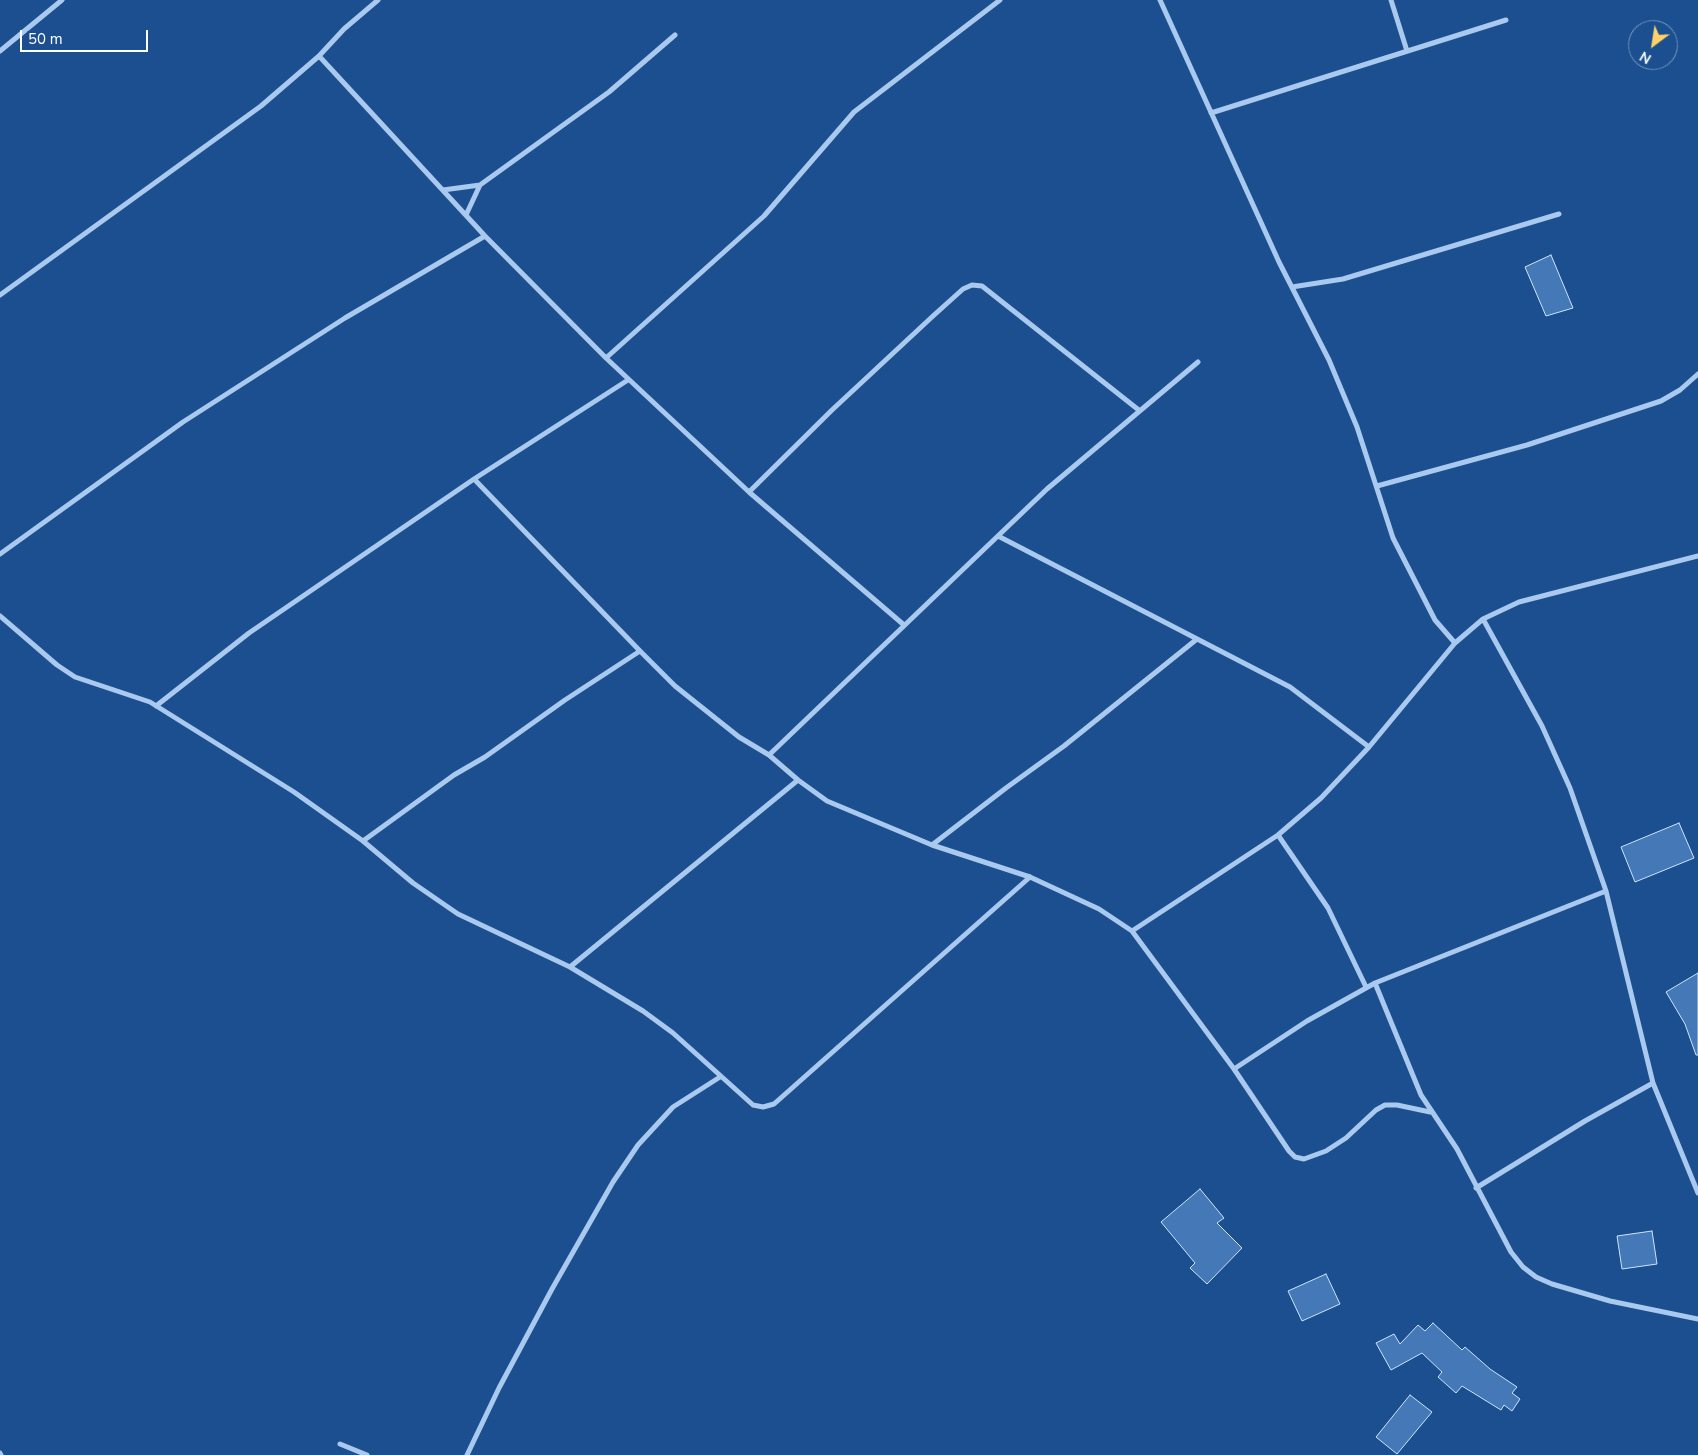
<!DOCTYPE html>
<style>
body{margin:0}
#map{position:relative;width:1698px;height:1455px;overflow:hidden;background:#1b4f8f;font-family:"Nunito Sans",sans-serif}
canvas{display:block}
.north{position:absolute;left:1628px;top:20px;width:50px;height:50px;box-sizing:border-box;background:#1b4f8f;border:1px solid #7695bc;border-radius:50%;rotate:211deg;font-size:14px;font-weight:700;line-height:20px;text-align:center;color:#fff}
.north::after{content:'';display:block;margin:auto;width:18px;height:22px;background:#ffd166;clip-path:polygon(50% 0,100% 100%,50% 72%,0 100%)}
.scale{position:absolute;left:20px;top:30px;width:128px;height:22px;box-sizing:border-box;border:2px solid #fff;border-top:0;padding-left:6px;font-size:15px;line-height:18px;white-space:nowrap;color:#fff;-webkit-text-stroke:4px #1b4f8f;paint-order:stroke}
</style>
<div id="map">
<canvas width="1698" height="1455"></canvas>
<div class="north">N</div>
<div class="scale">50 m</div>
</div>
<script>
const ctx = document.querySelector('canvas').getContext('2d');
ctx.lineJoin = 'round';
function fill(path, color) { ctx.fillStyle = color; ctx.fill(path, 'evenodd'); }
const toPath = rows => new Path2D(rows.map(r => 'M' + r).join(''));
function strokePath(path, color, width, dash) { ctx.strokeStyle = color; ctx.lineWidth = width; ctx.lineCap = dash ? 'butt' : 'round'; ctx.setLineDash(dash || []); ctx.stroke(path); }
const building = toPath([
 [1551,255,1573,308,1546,316,1525,267,1551,255],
 [1679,823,1694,858,1635,882,1621,847,1679,823],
 [1698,973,1698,1055,1696,1055,1685,1024,1666,992,1698,973],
 [1200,1189,1224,1218,1217,1223,1242,1248,1207,1284,1190,1268,1195,1263,1161,1222,1200,1189],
 [1652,1231,1657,1264,1622,1269,1617,1236,1652,1231],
 [1326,1274,1340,1304,1302,1321,1288,1291,1326,1274],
 [1433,1323,1462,1350,1465,1347,1490,1369,1517,1387,1512,1393,1520,1399,1512,1411,1504,1405,1501,1410,1462,1386,1456,1393,1438,1377,1442,1372,1422,1353,1391,1370,1376,1343,1394,1334,1400,1344,1418,1325,1425,1331,1433,1323],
 [1410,1395,1432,1412,1397,1454,1376,1437,1410,1395]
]);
fill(building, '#4478b7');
strokePath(building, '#cfe3fa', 1);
strokePath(toPath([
 [1160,0,1279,262,1329,360,1357,427,1393,538,1435,620,1455,643],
 [1391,0,1407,51],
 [0,51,62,0],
 [319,56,485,236,606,358,749,492,904,625],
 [1211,113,1506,20],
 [443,190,480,185,609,92,675,35],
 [466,215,480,185],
 [1292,287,1343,279,1559,214],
 [0,295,261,106,319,56,344,29,378,0],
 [606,358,764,216,854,112,1000,0],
 [474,479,628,380],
 [1377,486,1527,445,1661,401,1680,390,1698,374],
 [749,492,832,410,933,316,963,289,972,285,982,286,1140,411],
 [998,536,1290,687,1369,747],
 [0,554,183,422,345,318,485,236],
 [0,616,57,665,75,677,150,702,294,792,363,841,413,883,458,914,570,967,643,1011,673,1033,753,1105,763,1107,774,1104,1030,877],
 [1483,619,1542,726,1570,788,1606,891,1653,1083,1698,1193],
 [156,706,249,633,474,479,640,651],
 [769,755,1047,489,1198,362],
 [1278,835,1328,908,1366,987],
 [363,841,454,775,485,757,565,700,640,651,675,686,739,737,769,755,798,780,827,801,932,845,1030,877,1099,909,1132,931,1234,1069,1289,1151,1295,1157,1304,1159,1326,1151,1346,1138,1376,1110,1385,1105,1397,1105,1430,1112],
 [932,845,1006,788,1064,746,1197,639],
 [1132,931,1278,835,1321,798,1369,747,1455,643,1483,619,1519,602,1698,556],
 [570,967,798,780],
 [1375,983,1421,1095,1457,1149,1511,1252,1523,1267,1536,1277,1552,1284,1610,1301,1698,1319],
 [1234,1069,1307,1021,1375,983,1606,891],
 [1476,1188,1585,1121,1653,1083],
 [340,1444,367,1455],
 [0,1453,1,1455],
 [467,1455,499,1388,552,1289,613,1182,638,1145,673,1107,720,1077]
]), '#a9c9ee', 5);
</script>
